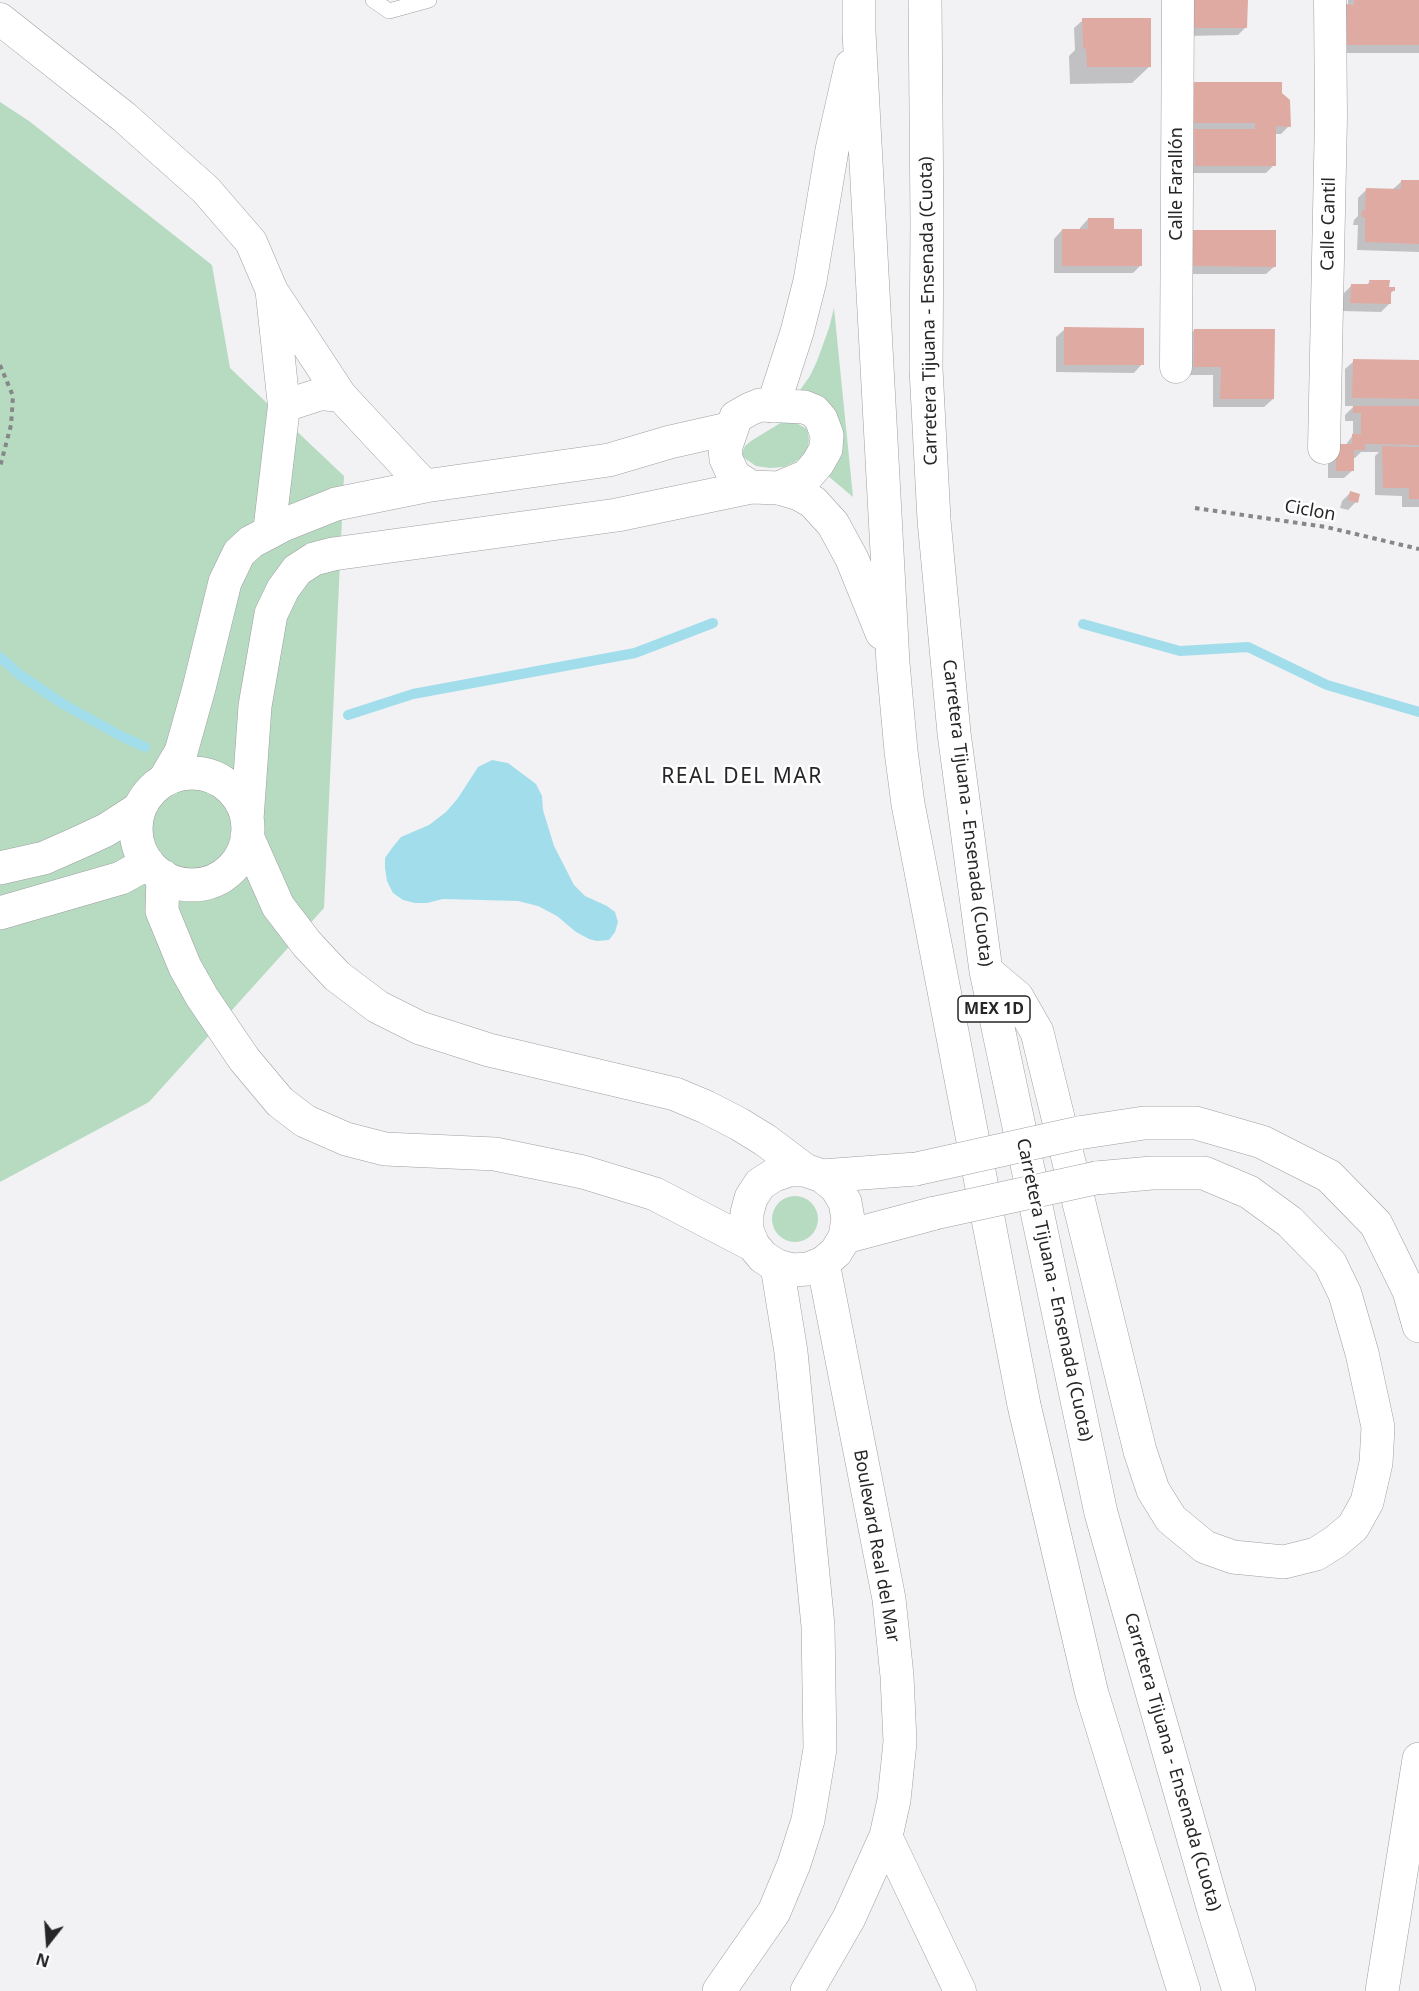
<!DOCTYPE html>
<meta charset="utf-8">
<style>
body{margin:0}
#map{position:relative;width:1419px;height:1991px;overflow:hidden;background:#f2f2f5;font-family:"Noto Sans",sans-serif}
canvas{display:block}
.north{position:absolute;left:18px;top:1913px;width:60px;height:60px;-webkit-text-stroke:4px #fff;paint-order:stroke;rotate:197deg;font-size:16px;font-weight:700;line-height:24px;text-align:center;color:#262527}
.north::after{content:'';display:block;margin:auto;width:21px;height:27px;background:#262527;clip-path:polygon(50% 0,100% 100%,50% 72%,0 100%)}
</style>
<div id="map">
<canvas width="1419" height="1991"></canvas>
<div class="north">N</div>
</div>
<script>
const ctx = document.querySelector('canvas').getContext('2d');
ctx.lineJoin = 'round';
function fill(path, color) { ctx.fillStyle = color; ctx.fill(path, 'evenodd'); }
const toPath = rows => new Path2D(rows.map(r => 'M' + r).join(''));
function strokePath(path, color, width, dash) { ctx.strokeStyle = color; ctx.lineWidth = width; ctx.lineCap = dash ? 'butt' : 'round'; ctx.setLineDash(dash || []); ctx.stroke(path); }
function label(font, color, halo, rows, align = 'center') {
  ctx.font = font + ' "Noto Sans",sans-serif'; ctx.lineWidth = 5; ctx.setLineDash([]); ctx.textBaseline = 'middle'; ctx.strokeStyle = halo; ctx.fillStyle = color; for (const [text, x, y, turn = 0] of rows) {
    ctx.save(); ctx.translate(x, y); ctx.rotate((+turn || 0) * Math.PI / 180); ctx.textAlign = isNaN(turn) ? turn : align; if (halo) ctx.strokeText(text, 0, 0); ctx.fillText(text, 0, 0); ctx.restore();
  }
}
fill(toPath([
 [0,102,29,121,212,265,230,368,344,476,324,908,149,1102,0,1182],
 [834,308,853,497,828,476,840,458,843,443,842,428,811,395,800,390,810,376,817,361,829,328],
 [791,420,807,429,809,439,808,449,802,457,795,462,784,467,770,468,756,466,743,457,742,453,745,446,751,441,782,422],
 '772 1219a23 23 0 1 1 46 0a23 23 0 1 1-46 0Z'
]), '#b6dbc1');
fill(toPath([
 [492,760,508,763,536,784,542,796,543,810,554,846,574,885,585,896,607,906,615,912,618,922,615,932,609,940,597,941,589,939,576,932,557,916,538,906,518,901,443,899,427,903,415,903,403,900,393,893,387,881,385,868,385,858,392,848,401,837,429,825,446,812,458,798,478,767]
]), '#a1ddeb');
fill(toPath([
 [1184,0,1246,0,1246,27,1238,35,1184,36],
 [1348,0,1419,0,1419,53,1332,53,1344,6,1348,6],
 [1083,20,1150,66,1132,83,1070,84,1069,56,1075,50,1074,28],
 [1184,92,1281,93,1289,126,1281,134,1274,134,1274,165,1266,173,1187,173,1187,139,1195,131,1185,131],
 [1402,181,1419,182,1419,252,1357,250,1358,225,1353,225,1354,220,1358,216,1358,198,1366,190,1392,190],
 [1088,219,1112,231,1141,265,1133,273,1054,273,1054,239,1062,230,1080,230,1080,228],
 [1194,231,1275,266,1266,274,1186,274,1185,240],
 [1370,281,1394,290,1390,294,1389,304,1381,312,1343,311,1343,294,1352,285,1366,286],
 [1065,329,1142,364,1134,373,1056,372,1056,337],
 [1194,330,1273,399,1264,407,1213,407,1213,375,1186,375,1186,339],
 [1354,361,1419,362,1419,507,1402,507,1402,496,1375,495,1375,456,1379,452,1361,452,1355,458,1353,458,1353,470,1344,478,1328,478,1328,454,1345,446,1353,435,1353,421,1345,421,1345,415,1354,406,1345,406,1345,369],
 [1350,493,1356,502,1348,510,1340,508,1342,501]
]), '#0003');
strokePath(toPath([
 [1083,624,1180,651,1248,647,1327,685,1419,712],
 [0,657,20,675,63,704,119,735,145,747],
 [348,715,413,694,635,653,713,623]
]), '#a1ddeb', 10);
fill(toPath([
 [1192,0,1248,0,1247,28,1192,28],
 [1340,0,1346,0,1346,4,1354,5,1354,0,1419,0,1419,45,1340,45],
 [1082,18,1151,18,1151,67,1087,67,1086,49,1083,48],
 [1192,82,1282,82,1282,93,1290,100,1291,127,1276,126,1276,166,1195,166,1194,129,1255,129,1255,123,1192,123],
 [1401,180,1419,180,1419,244,1365,242,1365,217,1361,217,1362,210,1365,211,1366,188,1401,189],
 [1088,218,1114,218,1114,229,1142,229,1142,266,1062,266,1062,229,1088,229],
 [1193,230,1276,230,1276,267,1193,266],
 [1369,280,1390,280,1389,287,1395,287,1395,291,1391,291,1391,304,1350,303,1351,284,1370,284],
 [1064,327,1144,328,1144,365,1064,365],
 [1194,329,1275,329,1274,399,1220,399,1221,367,1194,367],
 [1353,359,1419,360,1419,399,1352,398],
 [1353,406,1419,406,1419,445,1365,444,1365,450,1354,450,1354,471,1336,471,1336,444,1352,444,1352,434,1361,434,1361,413,1353,413],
 [1382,446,1419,447,1419,499,1409,499,1409,488,1383,488],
 [1350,491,1360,494,1358,503,1348,500]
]), '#dfaaa1');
const service = toPath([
 [373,0,389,11,429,0]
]);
const minor = toPath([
 [0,19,124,117,206,190,251,242,272,291,341,396,425,486],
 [1176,367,1178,0],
 [284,406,321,394,341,396],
 [1324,448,1331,117,1330,0],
 [269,533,284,406,272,295],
 [886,1836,960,1991]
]);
const tertiary = toPath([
 [760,405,804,407,814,411,821,419,827,435,826,449,818,463,807,476,779,488,751,487,734,476,726,459,725,449,736,417,750,409,760,405],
 '136 829a56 56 0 1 1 112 0a56 56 0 1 1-112 0Z',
 [165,779,181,752,199,688,225,582,239,553,251,542,283,525,336,504,425,486,609,460,670,442,732,428],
 [247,819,255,706,271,614,283,589,297,570,314,559,333,554,617,515,751,487],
 [247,836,278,906,307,944,337,976,378,1007,420,1028,489,1050,675,1094,706,1107,739,1124,765,1140,805,1170,822,1176,836,1187,845,1202,848,1219,845,1237,836,1252,823,1263,808,1269,792,1270,777,1266,763,1257,753,1245,747,1230,747,1213,751,1198,760,1184,774,1175,789,1170,805,1170],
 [0,868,44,858,78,843,106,830,140,808],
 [163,876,162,911,185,967,202,997,244,1059,280,1102,305,1121,346,1139,385,1149,495,1154,583,1172,655,1194,753,1245],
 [0,913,121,878,148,863],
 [719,1991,774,1912,794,1864,808,1820,820,1749,818,1626,791,1352,777,1266],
 [807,1991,849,1918,886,1836,894,1800,900,1742,897,1676,889,1599,823,1263]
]);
const motorway = toPath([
 [859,0,859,32,893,663,901,751,908,804,1024,1405,1092,1694,1184,1991],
 [925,0,927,222,926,369,934,520,954,733,986,971,1101,1513,1213,1907,1239,1991],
 [773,406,797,332,810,281,832,150,851,66],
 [779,488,799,494,813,502,833,524,852,559,882,633],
 [986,971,1017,997,1037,1032,1140,1451,1153,1490,1171,1519,1205,1547,1233,1557,1284,1562,1316,1554,1335,1542,1353,1527,1367,1502,1376,1463,1378,1427,1362,1353,1345,1294,1330,1263,1290,1222,1249,1192,1204,1173,1152,1173,1096,1178],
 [1078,1133,1144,1123,1196,1123,1262,1142,1329,1176,1376,1224,1409,1291,1419,1326],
 [822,1176,916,1169],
 [845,1237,935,1213],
 [1382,1991,1419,1759]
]);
strokePath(service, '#9f9ea1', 16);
strokePath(minor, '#9f9ea1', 33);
strokePath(tertiary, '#9f9ea1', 34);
strokePath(motorway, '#9f9ea1', 34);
strokePath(toPath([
 [0,365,13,396,11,425,0,467],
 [1195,508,1326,527,1419,549]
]), '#878689', 4, [4.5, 4.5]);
strokePath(service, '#fff', 15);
strokePath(minor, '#fff', 32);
strokePath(tertiary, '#fff', 33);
strokePath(motorway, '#fff', 33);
const motorwayBridge = toPath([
 [916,1169,1078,1133],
 [935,1213,1096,1178]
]);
strokePath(motorwayBridge, '#9f9ea1', 34, []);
strokePath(motorwayBridge, '#fff', 33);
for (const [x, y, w] of [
 [994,1009,72]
]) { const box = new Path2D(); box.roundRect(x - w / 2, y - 13, w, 26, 4.5); ctx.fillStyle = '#fff'; ctx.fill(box); strokePath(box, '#262527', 1.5); }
label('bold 16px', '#262527', null, [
 ["MEX 1D",994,1009]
]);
label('18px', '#262527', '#fff', [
 ["Calle Farallón",1177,184,-90],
 ["Calle Cantil",1329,224,-89],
 ["Carretera Tijuana - Ensenada (Cuota)",929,311,-91],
 ["Ciclon",1310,511,10],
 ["Carretera Tijuana - Ensenada (Cuota)",967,813,83],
 ["Carretera Tijuana - Ensenada (Cuota)",1054,1290,78],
 ["Boulevard Real del Mar",876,1546,80],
 ["Carretera Tijuana - Ensenada (Cuota)",1172,1762,74]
]);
ctx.letterSpacing = '1.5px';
label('21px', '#262527', '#fff', [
 ["REAL DEL MAR",742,777]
]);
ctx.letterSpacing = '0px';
</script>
